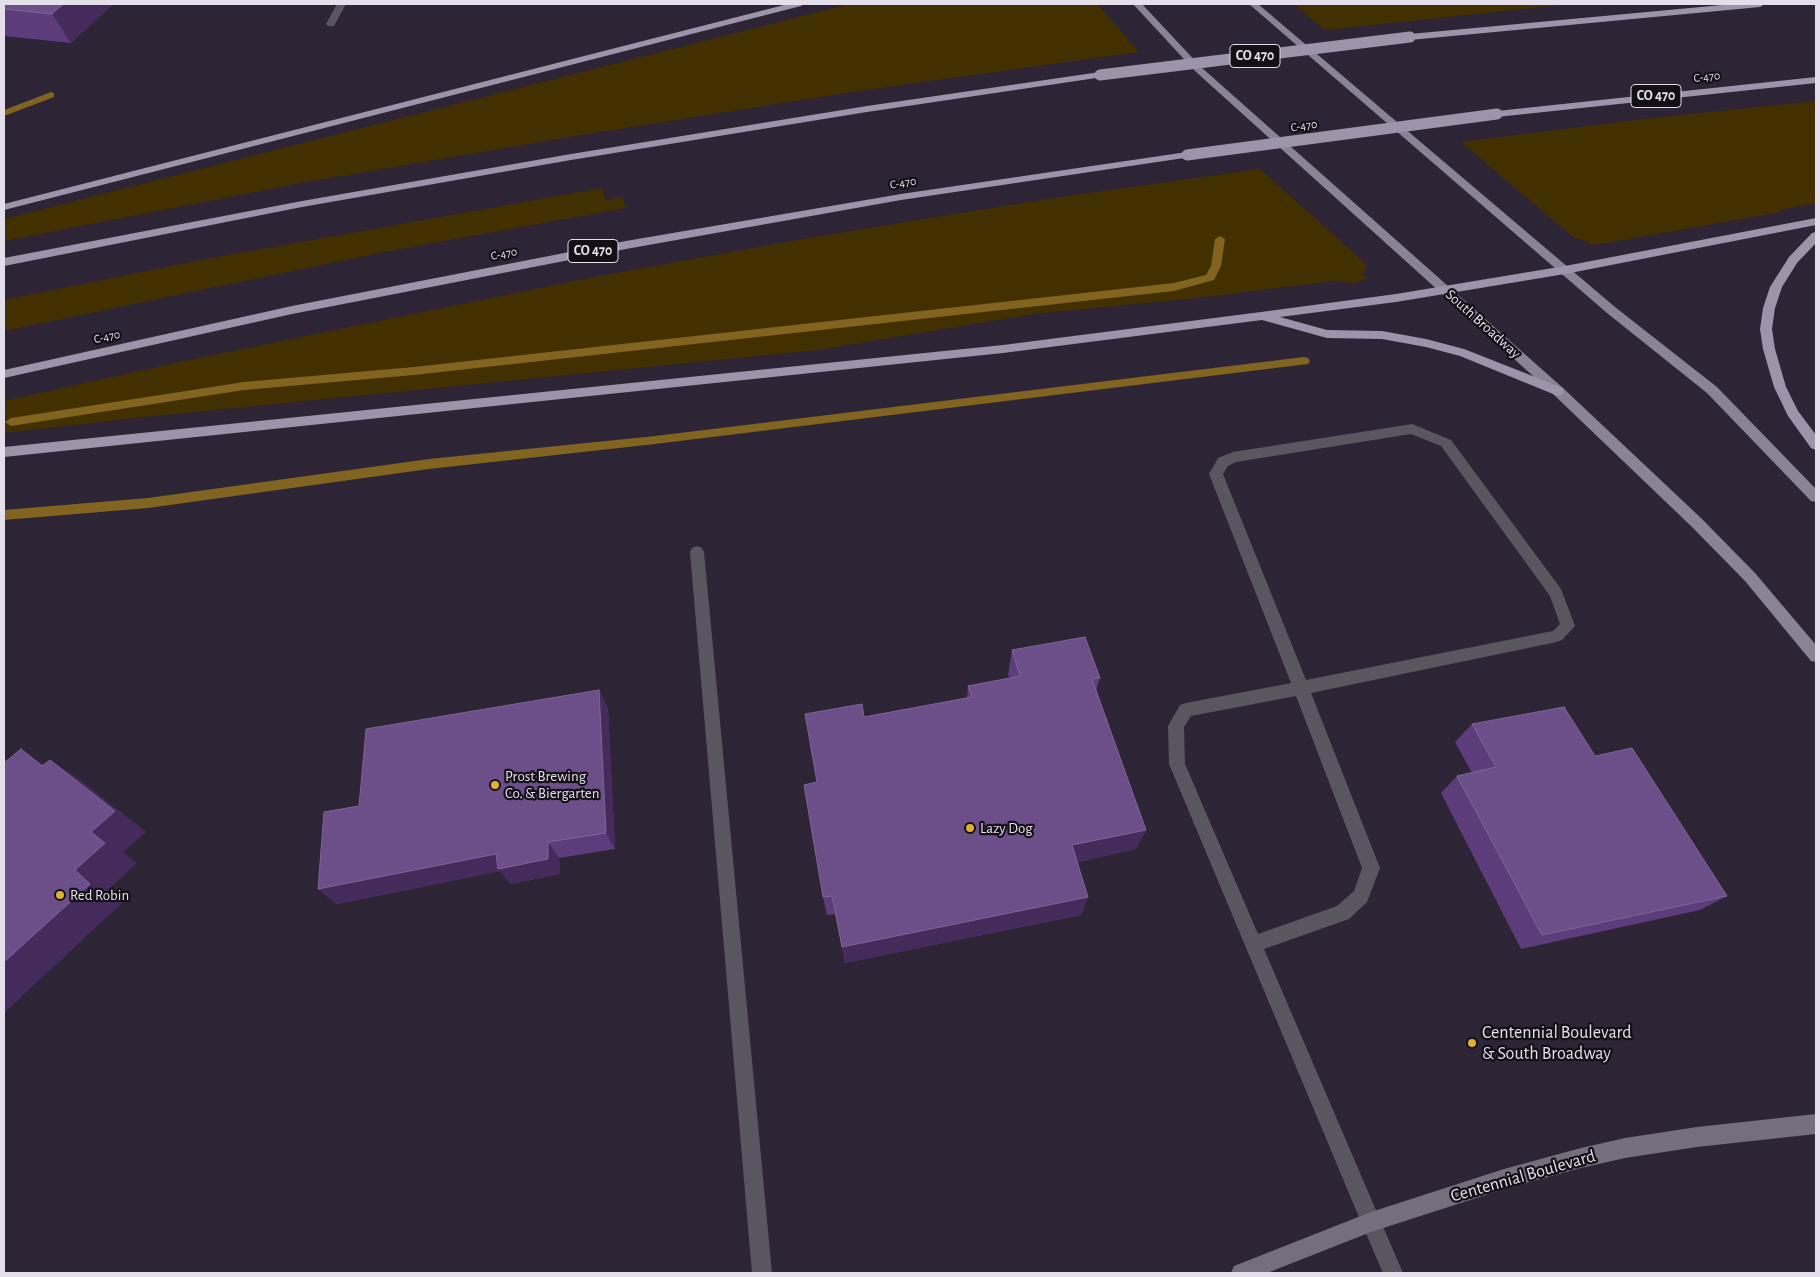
<!DOCTYPE html>
<style>
body{margin:0}
#map{position:relative;width:1820px;height:1277px;overflow:hidden;background:#2d2436;font-family:"Alegreya Sans",sans-serif}
canvas{display:block}
.frame{position:absolute;inset:0;border:5px solid #e4dfea;pointer-events:none}
</style>
<div id="map">
<canvas width="1820" height="1277"></canvas>
<div class="frame"></div>
</div>
<script>
const ctx = document.querySelector('canvas').getContext('2d');
ctx.lineJoin = 'round';
function fill(path, color) { ctx.fillStyle = color; ctx.fill(path, 'evenodd'); }
const toPath = rows => new Path2D(rows.map(r => 'M' + r).join(''));
function strokePath(path, color, width, dash) { ctx.strokeStyle = color; ctx.lineWidth = width; ctx.lineCap = dash ? 'butt' : 'round'; ctx.setLineDash(dash || []); ctx.stroke(path); }
function label(font, color, halo, rows, align = 'center') {
  ctx.font = font + ' "Alegreya Sans",sans-serif'; ctx.lineWidth = 4.5; ctx.setLineDash([]); ctx.textBaseline = 'middle'; ctx.strokeStyle = halo; ctx.fillStyle = color; for (const [text, x, y, turn = 0] of rows) {
    ctx.save(); ctx.translate(x, y); ctx.rotate((+turn || 0) * Math.PI / 180); ctx.textAlign = isNaN(turn) ? turn : align; if (halo) ctx.strokeText(text, 0, 0); ctx.fillText(text, 0, 0); ctx.restore();
  }
}
fill(toPath([
 [850,4,1097,4,1139,52,865,90,575,136,301,183,4,241,4,219],
 [1294,4,1570,4,1325,30],
 [1816,101,1816,203,1780,210,1781,212,1606,243,1592,245,1589,242,1574,238,1461,142,1644,119],
 [1260,169,1363,261,1367,267,1362,274,1368,279,1352,283,1333,281,1206,297,1034,314,818,350,134,418,4,433,4,401,184,361,594,277,797,240,1053,198],
 [602,188,605,200,622,197,626,208,384,252,4,331,4,300,201,260]
]), '#423000');
fill(toPath([
 [51,92,54,93,54,97,4,116,4,110,51,92],
 [1220,236,1225,239,1221,266,1214,280,1174,291,414,375,244,390,11,426,5,422,11,418,244,382,414,367,1174,283,1206,275,1211,266,1215,239,1220,236],
 [1304,357,1308,358,1310,361,1308,364,655,444,429,469,148,508,4,520,4,510,148,498,429,459,655,436,1304,357]
]), '#806420');
fill(toPath([
 [337,4,346,4,334,26,328,26,326,24,337,4],
 [1412,424,1451,440,1561,589,1575,626,1562,640,1557,642,1311,693,1380,868,1367,902,1349,919,1264,949,1381,1222,1378,1229,1371,1232,1364,1229,1169,764,1168,726,1180,705,1186,703,1291,683,1209,474,1218,458,1233,452,1412,424],
 [1411,434,1441,446,1550,596,1560,624,1553,631,1306,680,1223,474,1228,466,1236,462,1411,434],
 [1296,696,1362,868,1354,891,1337,906,1258,934,1185,764,1184,727,1191,716,1296,696],
 [697,546,702,548,704,552,772,1273,752,1273,690,552,692,548,697,546]
]), '#5a565f');
fill(toPath([
 [1371,1212,1378,1215,1403,1273,1383,1273,1361,1222,1364,1215,1371,1212]
]), '#5a565f');
fill(toPath([
 [1816,1114,1816,1134,1697,1147,1625,1158,1581,1168,1504,1189,1371,1232,1267,1273,1231,1273,1234,1266,1371,1212,1504,1169,1581,1148,1625,1138,1697,1127,1816,1114]
]), '#756f7d');
fill(toPath([
 [1133,4,1142,4,1201,67,1563,388,1702,519,1755,573,1816,645,1816,662,1811,661,1745,581,1692,527,1553,394,1195,71,1133,4],
 [1249,4,1258,4,1615,307,1717,387,1816,489,1816,502,1811,501,1707,393,1607,313,1249,4]
]), '#8a8295');
fill(toPath([
 [788,4,803,4,801,6,4,210,4,204,788,4],
 [1733,4,1765,4,1760,7,1410,40,1405,37,1410,34,1733,4],
 [1100,72,1103,73,1103,77,867,112,571,160,302,207,4,266,4,258,302,201,571,154,867,106,1100,72],
 [1816,77,1816,83,1497,117,1492,114,1497,111,1816,77],
 [1187,152,1191,153,1192,155,1191,157,901,200,626,249,292,314,4,378,4,370,292,306,626,241,901,194,1187,152],
 [1816,218,1816,225,1565,274,1396,302,1280,317,1327,330,1382,331,1426,339,1464,349,1563,388,1564,391,1563,394,1558,396,1460,356,1426,347,1382,339,1327,338,1262,320,1003,353,4,457,4,447,1003,345,1261,312,1396,294,1565,266,1816,218],
 [1816,232,1816,243,1797,263,1782,287,1775,308,1772,329,1775,349,1786,387,1798,411,1816,435,1816,450,1811,448,1788,416,1774,387,1763,349,1760,329,1763,308,1770,287,1789,257,1812,233,1816,232]
]), '#9e94aa');
strokePath(toPath([
 [1100,75,1410,37],
 [1187,155,1497,114]
]), '#9e94aa', 11);
fill(toPath([
 [4,4,113,4,71,43,4,36],
 [1012,650,1100,678,1096,691,1146,830,1136,849,1077,862,1088,897,1081,915,845,963,836,914,827,915,823,897,817,782,864,717,967,698,968,686,1010,678,1008,675],
 [599,690,608,709,615,849,559,858,560,874,511,884,500,871,337,904,318,889],
 [1472,724,1595,756,1727,896,1700,910,1521,949,1441,793,1457,776,1472,773,1455,742]
]), '#5d3c7c');
fill(toPath([
 [63,4,113,4,71,43,52,14],
 [599,690,608,709,615,849,606,833],
 [21,749,54,772,42,766],
 [50,760,83,782,146,832,123,852,137,863,109,889,123,902,4,1013,4,962,75,870,91,832],
 [1146,830,1136,849,1065,864,1072,845],
 [548,842,559,858,560,874,511,884,500,871,337,904,318,889,496,854],
 [1088,897,1081,915,845,963,842,947]
]), '#442b5b');
const building = toPath([
 [4,4,63,4,52,14,4,9,4,4],
 [1085,637,1100,678,1092,679,1146,830,1072,845,1088,897,842,947,832,896,823,897,804,785,817,782,805,714,862,704,864,717,972,697,968,686,1020,676,1012,650,1085,637],
 [599,690,606,833,548,842,548,859,498,869,496,854,318,889,324,812,359,806,366,729,599,690],
 [1564,707,1595,756,1632,748,1727,896,1542,935,1457,776,1496,767,1472,724,1564,707],
 [21,749,42,766,50,760,115,811,91,832,105,843,75,870,90,884,4,962,4,763,21,749]
]);
fill(building, '#6c4e88');
strokePath(building, '#7e6497', 1);
for (const [x, y, r, color] of [
 [495,785,5,"#e0b034"],
 [970,828,5,"#e0b034"],
 [60,895,5,"#e0b034"],
 [1472,1043,5,"#e0b034"]
]) { const dot = new Path2D(); dot.arc(x, y, r, 0, 2 * Math.PI); ctx.fillStyle = color; ctx.fill(dot); strokePath(dot, '#130f17', 2); }
label('12px', '#e4dfea', '#130f17', [
 ["C-470",1707,77,-6],
 ["C-470",1304,126,-8],
 ["C-470",903,183,-9],
 ["C-470",504,254,-11],
 ["C-470",107,337,-12]
]);
for (const [x, y, w] of [
 [1255,56,50],
 [1656,96,50],
 [593,251,50]
]) { const box = new Path2D(); box.roundRect(x - w / 2, y - 11.5, w, 23, 4); ctx.fillStyle = '#130f17'; ctx.fill(box); strokePath(box, '#e4dfea', 1); }
label('bold 14px', '#e4dfea', null, [
 ["CO 470",1255,56],
 ["CO 470",1656,96],
 ["CO 470",593,251]
]);
label('15px', '#e4dfea', '#130f17', [
 ["South Broadway",1483,324,42]
]);
label('15px', '#e4dfea', '#130f17', [
 ["Prost Brewing",505,776],
 ["Co. & Biergarten",505,793],
 ["Lazy Dog",980,828],
 ["Red Robin",70,895]
], 'left');
label('18px', '#e4dfea', '#130f17', [
 ["Centennial Boulevard",1482,1033],
 ["& South Broadway",1482,1054]
], 'left');
label('18px', '#e4dfea', '#130f17', [
 ["Centennial Boulevard",1523,1176,-16]
]);
</script>
